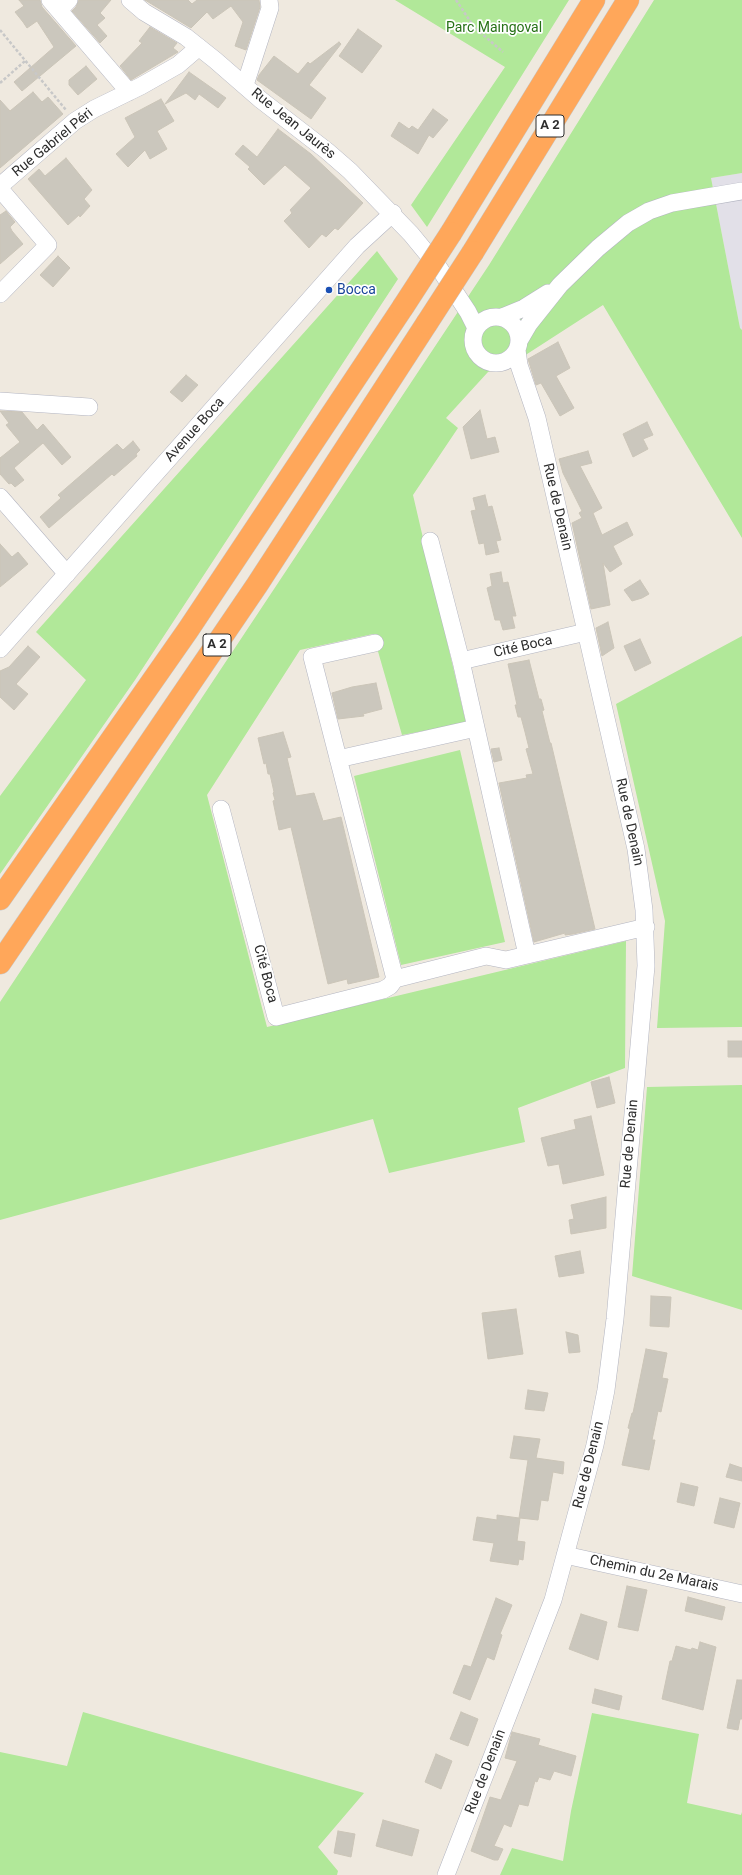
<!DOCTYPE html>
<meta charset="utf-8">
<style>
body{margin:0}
canvas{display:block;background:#efe9df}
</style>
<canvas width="742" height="1875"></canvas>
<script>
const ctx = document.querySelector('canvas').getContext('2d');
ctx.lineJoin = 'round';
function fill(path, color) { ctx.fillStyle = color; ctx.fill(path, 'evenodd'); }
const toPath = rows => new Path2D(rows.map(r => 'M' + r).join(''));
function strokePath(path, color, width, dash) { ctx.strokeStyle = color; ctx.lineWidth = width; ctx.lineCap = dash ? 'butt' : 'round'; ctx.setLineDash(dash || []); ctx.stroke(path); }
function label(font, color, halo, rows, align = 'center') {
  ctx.font = font + ' Roboto,sans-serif'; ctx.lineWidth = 3.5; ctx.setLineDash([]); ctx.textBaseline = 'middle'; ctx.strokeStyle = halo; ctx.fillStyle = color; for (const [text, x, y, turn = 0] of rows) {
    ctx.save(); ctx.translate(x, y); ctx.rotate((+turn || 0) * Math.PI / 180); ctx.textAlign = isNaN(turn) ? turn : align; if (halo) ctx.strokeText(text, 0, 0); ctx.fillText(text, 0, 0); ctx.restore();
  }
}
fill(toPath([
 [742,173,742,330,740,328,711,178]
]), '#e2e0e8');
fill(toPath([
 [395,0,569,0,427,227,411,205,505,67],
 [654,0,742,0,742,173,711,178,740,328,742,330,742,538,603,305,524,356,488,372,446,418,458,428,413,495,466,723,402,735,373,634,300,650,207,795,267,1027,626,941,625,1068,518,1108,525,1142,389,1173,373,1119,0,1220,0,1002,489,265],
 [377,251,398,279,135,680,0,874,0,796,86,680,36,632],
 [742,636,742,1027,657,1028,665,921,616,704],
 [460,750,505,942,401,965,354,776],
 [742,1085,742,1310,632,1276,647,1087],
 [83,1712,364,1793,318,1847,338,1871,337,1875,0,1875,0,1752,67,1766],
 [592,1713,699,1734,687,1803,741,1815,742,1812,742,1875,500,1875,512,1848,563,1861,571,1811]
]), '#b1e899');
const building = toPath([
 [19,0,40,0,42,7,76,46,22,91,14,82,54,47,37,21,27,28,23,22,15,12,24,6,19,0],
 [79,0,111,0,100,13,105,18,97,25,107,36,100,43,72,11,76,7,79,0],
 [145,0,188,0,192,4,197,0,259,0,260,7,246,50,235,46,243,22,231,6,213,19,207,12,191,28,145,0],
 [150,27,177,43,173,48,178,52,131,80,120,66,142,43,139,41,150,27],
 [358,29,382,46,362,73,339,56,358,29],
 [339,42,341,44,309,85,326,98,311,119,257,80,259,75,274,56,298,74,308,62,310,64,339,42],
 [86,66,97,79,78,95,69,85,69,80,86,66],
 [189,72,226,98,218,108,199,94,195,100,186,93,165,104,189,72],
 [33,92,42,102,48,97,63,114,0,168,0,100,10,111,33,92],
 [161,99,174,121,157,131,167,149,150,159,145,150,128,167,116,154,135,137,125,118,161,99],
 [433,109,448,120,433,138,429,135,418,154,391,136,399,122,409,129,412,126,418,130,433,109],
 [278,129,311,154,363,203,338,230,335,228,326,237,322,234,309,248,284,221,292,213,290,210,311,188,285,165,264,185,248,169,250,167,235,154,243,145,257,157,278,129],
 [66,158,92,190,84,199,90,206,80,217,79,215,68,225,28,179,39,169,45,176,66,158],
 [6,211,15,222,10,227,12,231,23,244,0,264,0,215,6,211],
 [58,256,70,268,53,287,40,275,58,256],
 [558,342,570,368,556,376,574,408,560,416,541,383,536,385,528,359,558,342],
 [186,375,198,385,182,402,170,392,186,375],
 [480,410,487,439,495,437,499,452,471,459,463,427,480,410],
 [0,411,22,412,37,430,43,424,71,457,62,465,43,443,14,468,24,480,15,487,11,483,9,484,0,474,0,458,20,442,6,425,9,423,0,411],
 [647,422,653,435,643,439,648,449,633,457,623,434,647,422],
 [133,441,140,450,136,454,137,456,114,476,112,474,49,528,40,517,61,498,58,495,117,444,123,450,133,441],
 [588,451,592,463,580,466,602,508,593,513,602,535,627,522,633,535,613,546,622,564,610,572,603,563,610,605,591,609,572,523,582,518,579,513,582,511,563,473,559,459,588,451],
 [485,495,488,507,492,506,501,540,496,541,499,552,486,555,484,543,479,544,471,511,476,510,473,498,485,495],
 [0,544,12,557,18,552,28,564,0,587,0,544],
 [501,572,503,583,508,582,516,616,512,616,515,628,503,630,500,620,495,620,487,588,492,586,490,574,501,572],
 [640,580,649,594,642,598,632,601,624,590,640,580],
 [608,622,614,648,602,656,596,628,608,622],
 [640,639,651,663,635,671,624,646,640,639],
 [28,646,40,657,16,684,28,694,14,710,0,697,0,671,9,667,28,646],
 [529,660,539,699,541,699,544,710,542,711,550,743,551,743,595,929,573,934,565,935,565,933,534,942,499,783,527,778,526,775,533,774,526,749,529,748,525,732,521,717,518,717,515,705,517,705,508,664,529,660],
 [376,683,382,709,363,714,364,716,338,719,332,693,352,687,376,683],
 [283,732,291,757,287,758,296,796,314,793,323,821,341,817,379,977,348,984,347,979,328,984,291,827,279,830,273,801,275,800,273,793,274,792,270,774,268,774,266,763,264,764,258,738,283,732],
 [499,748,502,760,494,762,491,749,499,748],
 [728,1041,742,1041,742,1057,728,1057,728,1041],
 [609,1077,615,1103,597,1108,591,1082,609,1077],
 [591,1116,604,1175,563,1184,559,1164,548,1166,541,1138,576,1129,574,1120,591,1116],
 [606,1197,606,1228,571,1234,569,1220,574,1219,571,1205,606,1197],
 [580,1251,584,1273,559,1277,555,1256,580,1251],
 [651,1296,671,1297,669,1327,650,1326,651,1296],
 [516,1309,523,1354,488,1359,482,1313,516,1309],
 [566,1332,578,1335,580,1352,569,1353,566,1332],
 [646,1349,667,1353,662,1378,668,1379,661,1412,658,1411,655,1426,652,1440,655,1440,649,1470,622,1465,630,1429,628,1428,630,1420,632,1413,633,1413,646,1349],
 [528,1390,548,1393,544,1411,525,1409,528,1390],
 [514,1436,540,1439,536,1458,564,1462,563,1474,553,1472,548,1501,541,1500,538,1520,520,1518,517,1541,525,1542,523,1560,519,1559,518,1565,490,1561,494,1543,473,1540,477,1517,497,1520,497,1515,519,1518,528,1460,510,1458,514,1436],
 [730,1464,742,1468,742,1481,726,1477,730,1464],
 [681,1483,698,1487,694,1506,677,1502,681,1483],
 [720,1498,740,1503,734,1528,714,1523,720,1498],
 [627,1586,647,1590,638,1631,618,1627,627,1586],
 [688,1597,725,1607,722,1620,685,1611,688,1597],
 [496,1598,512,1605,500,1634,502,1635,494,1660,487,1657,470,1700,453,1693,464,1665,471,1667,496,1598],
 [581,1614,607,1622,598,1660,569,1649,581,1614],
 [700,1642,716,1647,703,1710,662,1699,670,1661,672,1661,676,1646,691,1650,692,1648,698,1650,700,1642],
 [737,1680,742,1680,742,1719,740,1719,738,1730,727,1728,737,1680],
 [595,1689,622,1696,619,1710,592,1703,595,1689],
 [461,1712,478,1719,468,1746,450,1739,461,1712],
 [512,1732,540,1739,538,1745,576,1756,571,1776,554,1771,550,1780,539,1777,537,1782,535,1781,528,1806,519,1804,511,1827,504,1824,494,1846,503,1849,498,1860,494,1860,471,1851,490,1797,501,1800,517,1761,505,1758,512,1732],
 [436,1754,452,1761,441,1789,425,1782,436,1754],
 [383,1820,419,1830,412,1856,376,1846,383,1820],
 [338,1831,355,1834,351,1857,334,1853,338,1831]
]);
fill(building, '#cbc7bd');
strokePath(building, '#cbc5b8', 1);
const minor = toPath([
 [50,0,129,92],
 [130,0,144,12,186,37,215,60,261,100,327,151,350,171,411,234,439,268,468,312,476,328],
 [59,10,69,0],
 [245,85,270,8,269,0],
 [0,186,75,121,94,109,141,86,178,65,199,47],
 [0,189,48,245,0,294],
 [502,317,524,308,548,293],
 '473 340a23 23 0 1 1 46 0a23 23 0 1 1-46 0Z',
 [519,341,529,324,560,285,598,248,628,223,649,211,672,203,742,191],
 [0,401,89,407],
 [0,497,67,574],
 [430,541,461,661,527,955],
 [375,643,312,657,395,979,486,956,506,960,646,927],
 [0,649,357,246,393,213],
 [461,661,586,632],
 [338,759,476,728],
 [221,809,276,1017,383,990,390,986,395,979],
 [565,1555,742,1594],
 [446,1875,553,1600,595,1445,606,1390,615,1319,646,966,644,910,636,849,537,418,519,365,517,350]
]);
const highway = toPath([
 [451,233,594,0],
 [473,252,628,0],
 [0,899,188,630,403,307],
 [0,963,257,585,427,323]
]);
strokePath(minor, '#b3b5c1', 18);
strokePath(highway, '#c8c8c8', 23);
strokePath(toPath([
 [456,0,474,27,503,52],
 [0,30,66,110],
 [0,83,25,61]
]), '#c8c8c8', 2.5, [3, 2]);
strokePath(minor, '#fff', 17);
strokePath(highway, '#ffa75a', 22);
const highwayBridge = toPath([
 [403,307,451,233],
 [427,323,473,252]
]);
strokePath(highwayBridge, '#c8c8c8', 23, []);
strokePath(highwayBridge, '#ffa75a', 22);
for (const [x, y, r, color] of [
 [329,290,4,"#1a4fb4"]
]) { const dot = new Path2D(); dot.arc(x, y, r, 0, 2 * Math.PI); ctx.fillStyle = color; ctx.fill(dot); strokePath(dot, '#fff', 1.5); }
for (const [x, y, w] of [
 [550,126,28],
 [217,645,28]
]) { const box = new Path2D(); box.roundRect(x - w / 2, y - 11, w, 22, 3); ctx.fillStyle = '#fff'; ctx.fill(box); strokePath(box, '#2d2d2d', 1); }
label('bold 13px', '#2d2d2d', null, [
 ["A 2",550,126],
 ["A 2",217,645]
]);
label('14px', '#267116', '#fff', [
 ["Parc Maingoval",494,28]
]);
label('14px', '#2d2d2d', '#fff', [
 ["Rue Jean Jaurès",293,124,39],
 ["Rue Gabriel Péri",53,143,-39],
 ["Avenue Boca",195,430,-48],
 ["Rue de Denain",557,507,77],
 ["Cité Boca",523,647,-13],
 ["Rue de Denain",629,822,78],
 ["Cité Boca",265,974,75],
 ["Rue de Denain",630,1144,-85],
 ["Rue de Denain",589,1465,-76],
 ["Chemin du 2e Marais",654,1574,12],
 ["Rue de Denain",486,1772,-69]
]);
label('14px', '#164399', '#fff', [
 ["Bocca",337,290]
], 'left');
</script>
